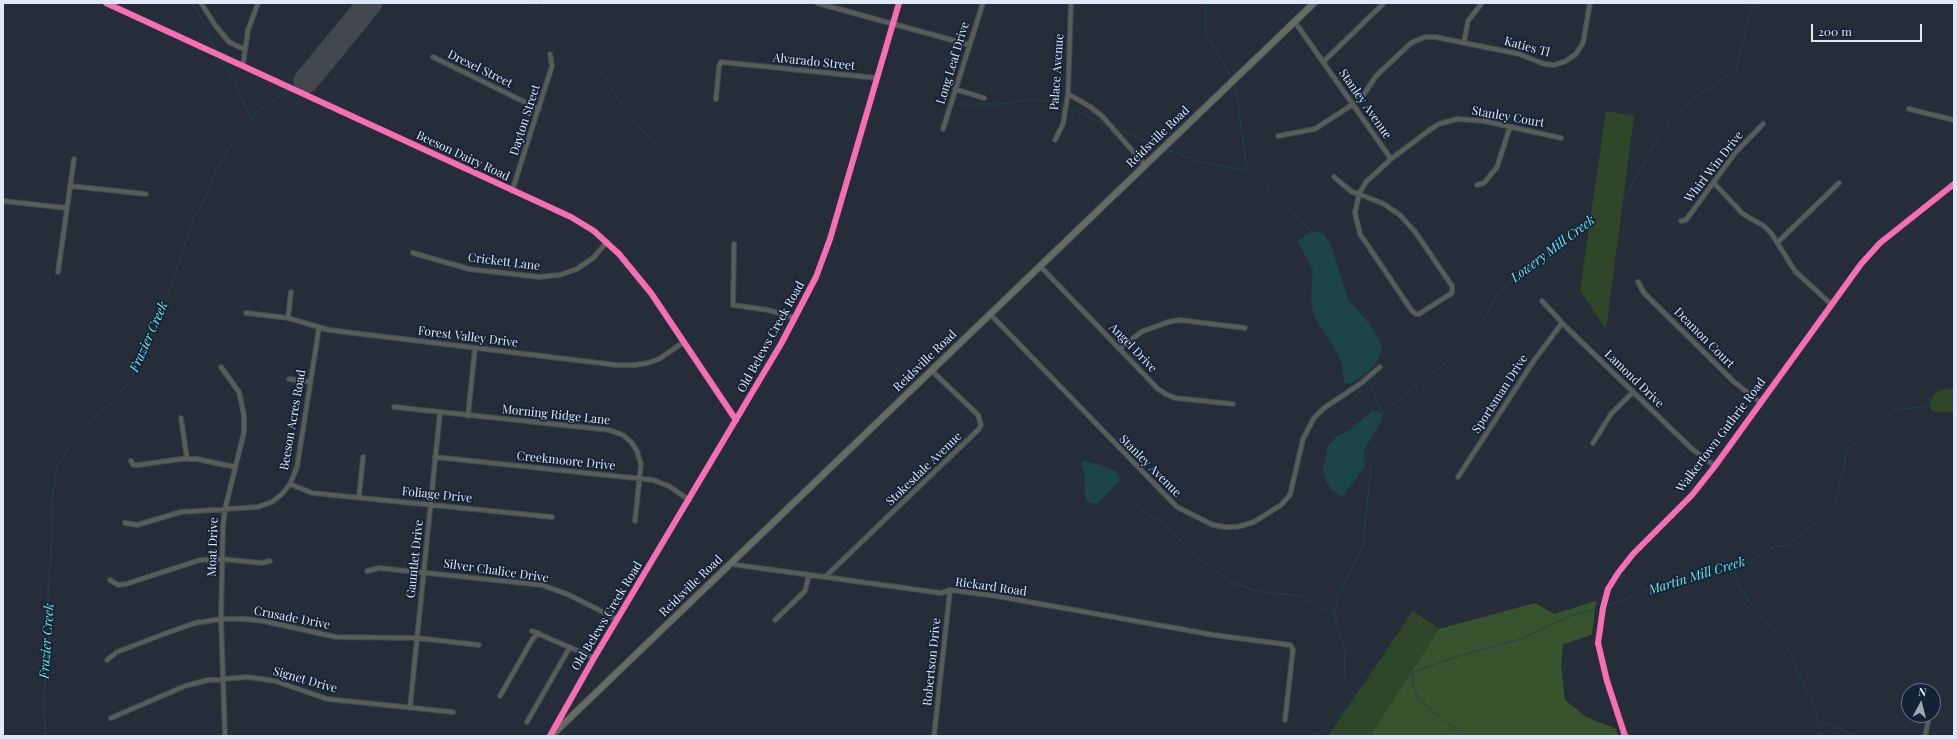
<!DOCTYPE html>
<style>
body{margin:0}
#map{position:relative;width:1957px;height:739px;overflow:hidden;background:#252d38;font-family:"Playfair Display",serif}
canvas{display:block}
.frame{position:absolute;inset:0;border:4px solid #dfe8f6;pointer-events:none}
.north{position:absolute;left:1901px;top:683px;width:40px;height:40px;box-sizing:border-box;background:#142236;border:1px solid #657183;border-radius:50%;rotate:7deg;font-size:11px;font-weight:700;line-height:16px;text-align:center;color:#dfe8f6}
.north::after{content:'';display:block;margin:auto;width:14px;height:18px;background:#9ea7b4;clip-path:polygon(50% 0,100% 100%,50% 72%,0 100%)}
.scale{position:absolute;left:1811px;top:24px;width:111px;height:18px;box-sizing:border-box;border:2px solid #dfe8f6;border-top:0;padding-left:5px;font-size:12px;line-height:14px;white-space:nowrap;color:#dfe8f6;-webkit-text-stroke:3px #142236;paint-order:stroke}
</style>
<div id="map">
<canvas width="1957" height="739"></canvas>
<div class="frame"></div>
<div class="north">N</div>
<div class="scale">200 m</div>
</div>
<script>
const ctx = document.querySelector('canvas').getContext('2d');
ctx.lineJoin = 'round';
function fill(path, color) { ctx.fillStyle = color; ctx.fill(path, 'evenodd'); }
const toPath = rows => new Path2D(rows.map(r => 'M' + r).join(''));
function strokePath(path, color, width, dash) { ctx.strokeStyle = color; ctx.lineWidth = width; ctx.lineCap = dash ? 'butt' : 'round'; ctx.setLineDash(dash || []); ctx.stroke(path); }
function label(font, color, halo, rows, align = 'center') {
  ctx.font = font + ' "Playfair Display",serif'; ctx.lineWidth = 3.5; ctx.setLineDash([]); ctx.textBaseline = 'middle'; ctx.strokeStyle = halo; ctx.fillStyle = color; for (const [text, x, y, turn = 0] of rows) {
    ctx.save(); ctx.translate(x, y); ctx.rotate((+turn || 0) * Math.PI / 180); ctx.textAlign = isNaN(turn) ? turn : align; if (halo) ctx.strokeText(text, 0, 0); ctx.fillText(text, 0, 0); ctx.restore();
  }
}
fill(toPath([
 [1606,111,1634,116,1606,330,1580,290],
 [1954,388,1954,413,1932,411,1930,404,1933,396,1940,390],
 [1413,611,1439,629,1370,736,1328,736]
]), '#304628');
fill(toPath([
 [1596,601,1592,635,1563,644,1561,665,1565,700,1586,717,1616,729,1618,736,1370,736,1439,629,1535,603,1554,614]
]), '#38542e');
fill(toPath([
 [1318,232,1323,233,1331,245,1348,299,1371,326,1381,344,1381,353,1374,366,1355,382,1346,384,1344,383,1342,364,1336,351,1314,316,1311,300,1313,270,1297,241,1309,233],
 [1372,411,1382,413,1382,420,1364,450,1365,465,1363,469,1342,497,1331,489,1326,481,1323,470,1328,446,1336,437,1351,429],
 [1083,461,1094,463,1116,471,1120,478,1119,482,1097,504,1090,503,1087,501,1085,494,1085,475,1081,464]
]), '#1c4547');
strokePath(toPath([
 [192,3,201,18,215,51],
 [532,3,544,12,598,68,628,114,658,148],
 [1206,3,1206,34,1230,75],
 [1747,3,1751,8],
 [219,57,229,71,251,118],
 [293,87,321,67,350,26,364,3],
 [1236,87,1247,170,1312,232],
 [953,104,1000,104,1034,99,1046,101,1064,107],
 [1067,107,1108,125],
 [1116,128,1160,148],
 [1165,149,1204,163,1247,170],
 [1367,379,1382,412],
 [1382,413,1443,364,1485,317,1498,292,1532,263,1595,220,1603,209,1604,201,1618,202,1624,198,1660,135,1693,99,1736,70,1751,9,1756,3],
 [1116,487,1146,514,1165,525,1189,551,1233,583,1260,592,1300,596,1334,614],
 [1733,566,1739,585,1747,598,1779,637,1792,656,1803,684,1812,700,1819,722,1817,724,1820,736],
 [1605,607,1677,579,1711,570,1742,565,1752,561,1773,547,1787,546,1822,518,1836,502,1847,450,1893,410,1931,406,1954,396],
 [1412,673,1414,688,1419,699,1463,736],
 [1344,680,1345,648,1334,614,1338,597,1363,546,1371,467,1364,458],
 [1819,722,1841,729,1852,736],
 [46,736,43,704,49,632,48,593,53,518,51,506,57,467,66,452,97,415,116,399,138,368,169,292,193,220,205,198,217,168,232,143,256,113,289,90],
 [1316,736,1359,698,1371,690,1406,675,1452,658,1520,639,1573,615,1602,608]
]), '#1c4547', 1);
strokePath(toPath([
 [306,81,370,3]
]), '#42484e', 25);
const minor = toPath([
 [106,3,571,217,594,231,619,254,651,293,736,420],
 [201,3,215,25,229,42,244,49],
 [817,3,970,45],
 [1295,22,1391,159],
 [1464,42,1468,21,1482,3],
 [433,57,539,109],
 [1323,62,1384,3],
 [243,65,248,30,258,3],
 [955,89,984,98],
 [1068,94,1089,106,1102,116,1145,165],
 [716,99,719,67,721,62,877,78],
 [1909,109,1954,120],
 [943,129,983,3],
 [1278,136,1315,129,1361,99,1376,76,1411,43,1425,37,1435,37,1519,54,1544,64,1554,65,1566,61,1576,54,1583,43,1590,3],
 [1055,140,1063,124,1068,94,1071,3],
 [1334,177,1352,192,1359,194,1384,204,1400,215,1416,233,1452,286,1452,293,1419,314,1416,314,1412,311,1360,234,1355,213,1359,194,1366,182,1391,159,1431,129,1439,124,1457,119,1484,121,1561,138],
 [1714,183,1743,214,1764,226,1771,233,1795,271,1832,305],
 [1477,185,1484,183,1497,167,1510,127],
 [70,186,146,194],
 [512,191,552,66,550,54],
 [3,201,67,208],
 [1681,221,1686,220,1735,153,1763,124],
 [1778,242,1839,183],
 [734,244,733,305,768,310,795,318],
 [413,253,469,269,539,277,560,275,577,269,593,258,607,242],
 [1040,266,1158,389,1166,394,1175,398,1233,404],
 [58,272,74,159],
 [1638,282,1644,293,1715,363,1733,381,1761,403],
 [1542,301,1566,327,1692,449,1715,466],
 [246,313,288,318,329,330,616,365,635,365,648,363,659,359,684,342],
 [990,314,1177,507,1213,525,1225,527,1237,527,1254,522,1281,505,1290,495,1303,439,1314,418,1324,408,1360,384,1380,367],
 [288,318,291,292],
 [1120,349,1141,332,1168,322,1180,320,1245,328],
 [221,367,239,392,244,415,244,432,225,509,223,527,221,619,225,736],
 [289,379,310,382],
 [394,407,609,430,623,435,631,442,637,451,641,464,635,521],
 [468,416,475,348],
 [181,418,187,459],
 [1593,443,1611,414,1633,392],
 [435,457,653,480,669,486,689,500],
 [131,461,133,465,138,465,181,459,197,459,235,467],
 [1458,477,1533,362,1562,323],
 [290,484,312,493,552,517],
 [359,497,363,457],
 [125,523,137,525,181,512,258,507,272,502,282,494,290,484,297,467,319,328],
 [730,564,941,593,950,590,996,596,1214,635,1290,645,1293,649,1285,720],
 [367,571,379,568,542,585,567,594,617,619],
 [825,577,979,429,981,425,978,415,931,370],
 [110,580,118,585,126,584,200,560,222,559,262,563,270,561],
 [775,620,805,591,809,575],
 [532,631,594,658],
 [107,660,117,652,164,634,195,623,221,619,245,619,263,621,336,637,417,638,479,645],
 [500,696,532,640,538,633],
 [410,708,440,412],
 [111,718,185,686,208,680,248,677,275,681,327,699,453,712],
 [527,722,570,647],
 [551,733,594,658,781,344,816,277,830,239,899,3],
 [934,736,950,590],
 [1625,736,1607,681,1598,643,1603,608,1608,589,1618,573,1633,554,1692,495,1715,466,1861,264,1880,243,1954,184],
 [1925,736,1929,718]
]);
const highway = toPath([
 [551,736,1314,3]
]);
strokePath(minor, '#414851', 6);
strokePath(highway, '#414851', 8);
strokePath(minor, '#595d58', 4);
strokePath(highway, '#676c62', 6);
strokePath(toPath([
 [106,3,571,217,594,231,619,254,651,293,736,420],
 [550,736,594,658,781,344,816,277,830,239,899,3],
 [1625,736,1607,681,1598,643,1603,608,1608,589,1618,573,1633,554,1692,495,1715,466,1861,264,1880,243,1954,184]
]), '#f96db3', 6);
label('12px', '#dfe8f6', '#142236', [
 ["Katies Tl",1527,47,15],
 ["Alvarado Street",814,62,6],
 ["Long Leaf Drive",953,63,-73],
 ["Drexel Street",480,69,26],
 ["Palace Avenue",1057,72,-86],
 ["Stanley Avenue",1365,104,55],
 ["Stanley Court",1508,117,10],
 ["Dayton Street",525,120,-72],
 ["Reidsville Road",1158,137,-44],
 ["Beeson Dairy Road",463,156,25],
 ["Whirl Win Drive",1714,167,-52],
 ["Crickett Lane",504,262,7],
 ["Forest Valley Drive",468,337,7],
 ["Old Belews Creek Road",771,337,-61],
 ["Deamon Court",1704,338,45],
 ["Angel Drive",1133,348,46],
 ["Reidsville Road",925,361,-44],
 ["Lamond Drive",1634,379,44],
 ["Sportsman Drive",1500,394,-57],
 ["Morning Ridge Lane",556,415,6],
 ["Beeson Acres Road",293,420,-80],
 ["Walkertown Guthrie Road",1721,435,-53],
 ["Creekmoore Drive",566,461,6],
 ["Stanley Avenue",1150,466,45],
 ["Stokesdale Avenue",924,469,-44],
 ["Foliage Drive",437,495,6],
 ["Moat Drive",213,547,-88],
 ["Gauntlet Drive",415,559,-84],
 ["Silver Chalice Drive",496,571,8],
 ["Reidsville Road",691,586,-44],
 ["Rickard Road",991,587,8],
 ["Old Belews Creek Road",607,616,-59],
 ["Crusade Drive",292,618,11],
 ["Robertson Drive",932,662,-84],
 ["Signet Drive",305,680,16]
]);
label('italic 13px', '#6de8ea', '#142236', [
 ["Lowery Mill Creek",1553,249,-37],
 ["Frazier Creek",149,337,-66],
 ["Martin Mill Creek",1697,576,-17],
 ["Frazier Creek",47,641,-86]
]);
</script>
